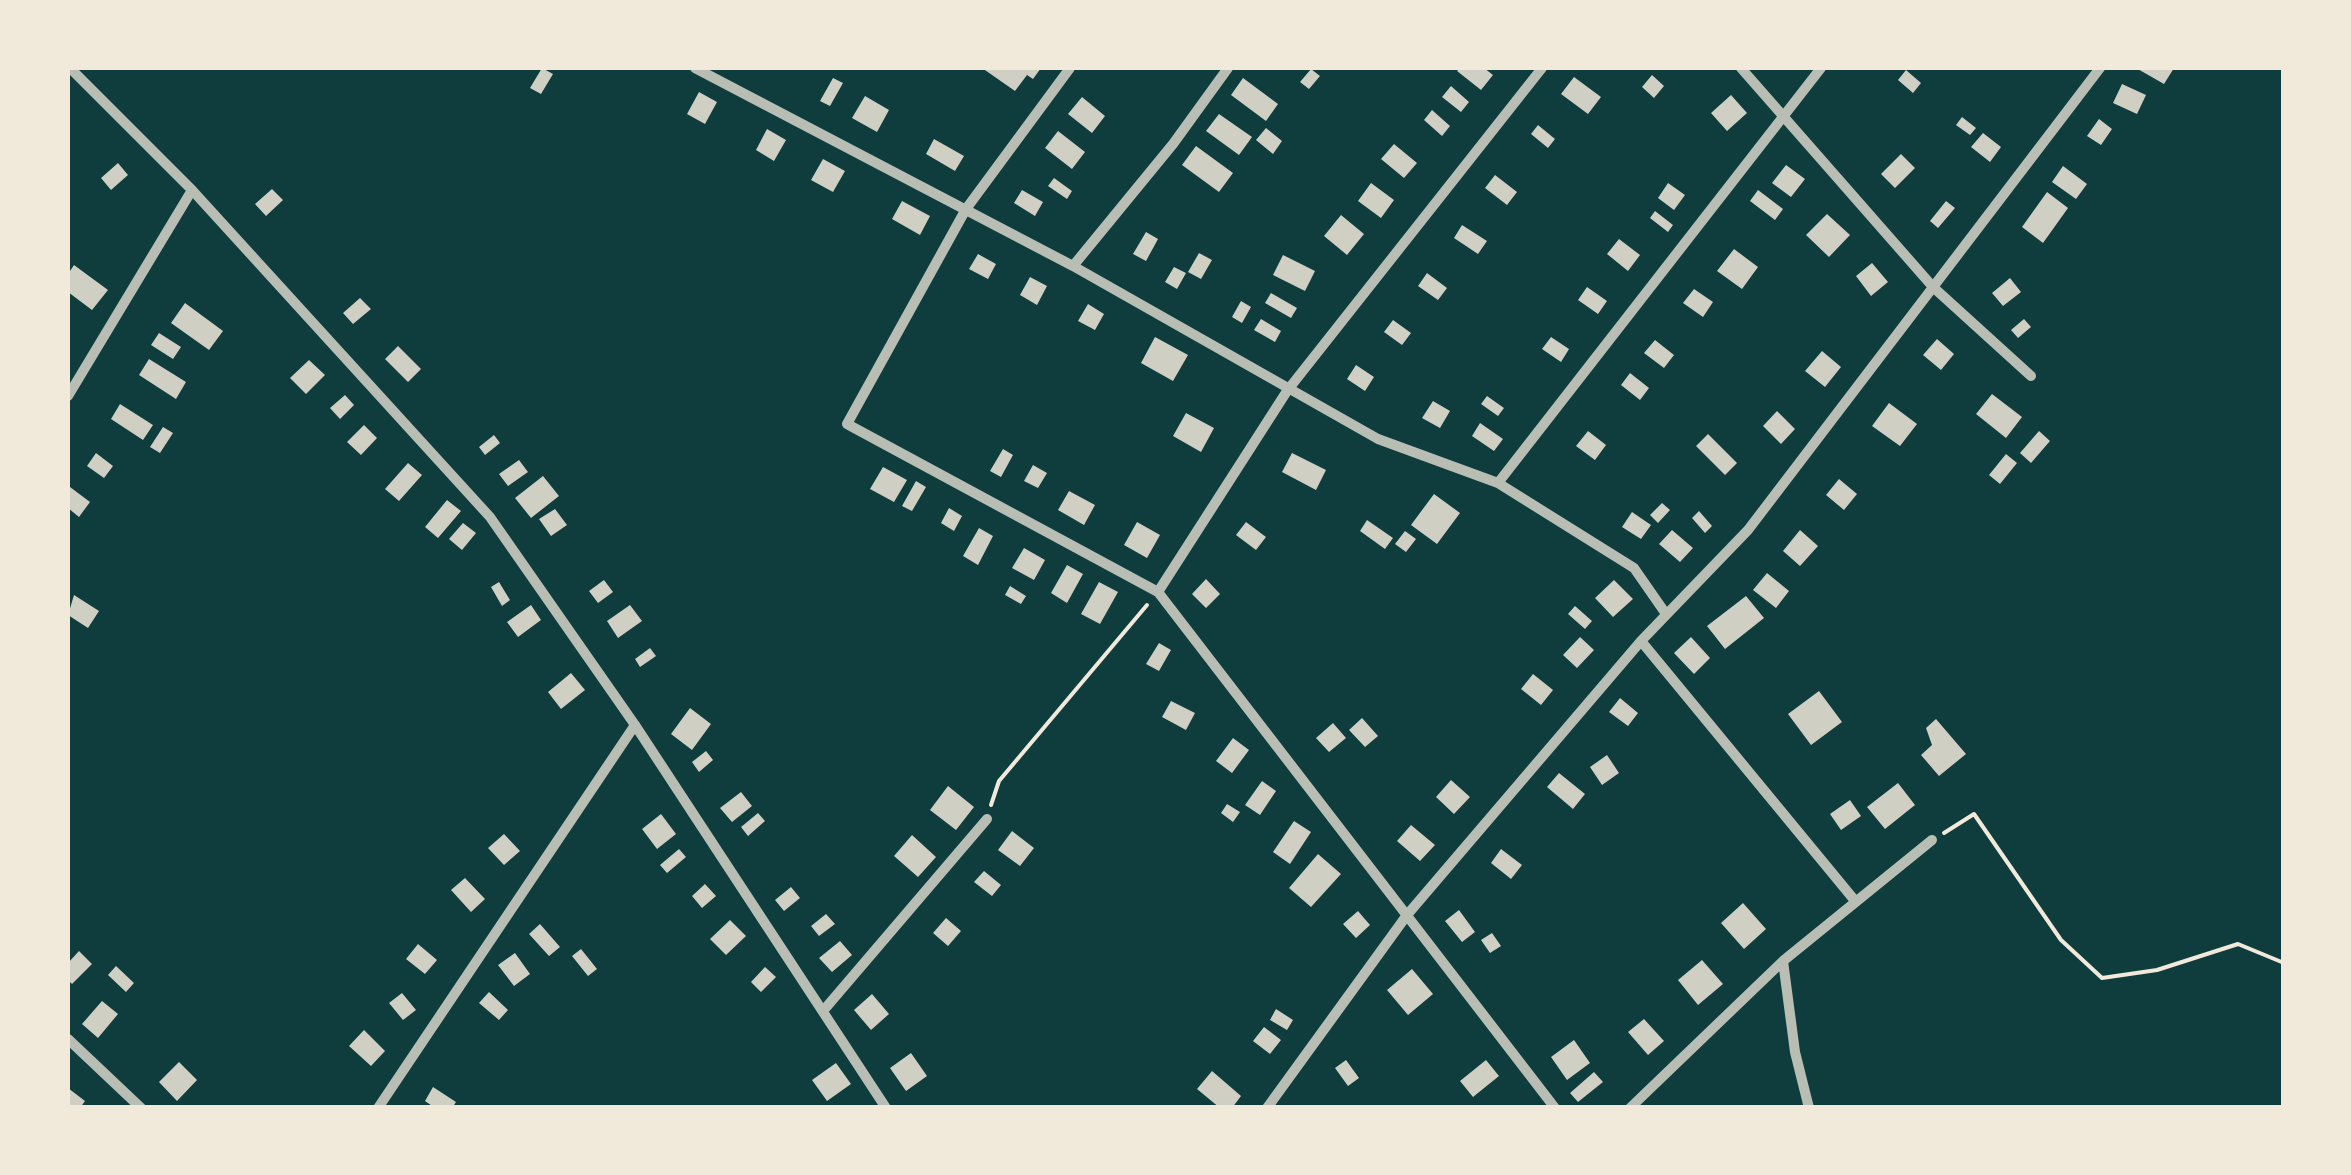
<!DOCTYPE html>
<style>
body{margin:0}
#map{position:relative;width:2351px;height:1175px;overflow:hidden;background:#0f3d3e;font-family:"PT Sans Narrow",sans-serif}
canvas{display:block}
.frame{position:absolute;inset:0;border:70px solid #f1e9da;pointer-events:none}
</style>
<div id="map">
<canvas width="2351" height="1175"></canvas>
<div class="frame"></div>
</div>
<script>
const ctx = document.querySelector('canvas').getContext('2d');
ctx.lineJoin = 'round';
function fill(path, color) { ctx.fillStyle = color; ctx.fill(path, 'evenodd'); }
const toPath = rows => new Path2D(rows.map(r => 'M' + r).join(''));
function strokePath(path, color, width, dash) { ctx.strokeStyle = color; ctx.lineWidth = width; ctx.lineCap = dash ? 'butt' : 'round'; ctx.setLineDash(dash || []); ctx.stroke(path); }
fill(toPath([
 [542,68,553,74,541,94,530,88],
 [982,68,1041,68,1033,79,1027,75,1015,91],
 [1460,68,1484,68,1493,75,1481,90,1457,71],
 [2136,68,2174,68,2164,84],
 [1311,69,1320,76,1309,89,1300,82],
 [1906,70,1921,83,1913,93,1898,80],
 [1652,75,1664,86,1654,98,1642,87],
 [1574,77,1601,97,1588,114,1561,94],
 [833,78,843,83,830,106,820,101],
 [1243,78,1278,104,1266,121,1231,95],
 [2122,84,2146,95,2137,114,2113,103],
 [1451,86,1469,102,1461,112,1442,97],
 [699,92,717,102,705,124,687,114],
 [1731,95,1747,113,1727,131,1711,113],
 [865,96,889,110,877,132,852,118],
 [1082,97,1105,116,1092,133,1068,114],
 [1432,110,1450,126,1442,136,1424,120],
 [1219,114,1252,137,1239,155,1206,131],
 [1962,117,1976,128,1970,135,1956,125],
 [2099,119,2112,129,2101,145,2087,136],
 [1538,125,1555,139,1548,148,1531,134],
 [1266,128,1282,141,1273,154,1256,140],
 [767,129,786,140,774,161,756,150],
 [1058,131,1085,152,1072,169,1045,148],
 [1983,133,2001,147,1990,162,1971,147],
 [934,139,964,156,955,171,926,154],
 [1394,144,1417,163,1404,178,1381,159],
 [1196,146,1233,173,1219,192,1182,165],
 [1901,154,1915,168,1895,188,1881,174],
 [823,159,845,171,833,192,811,180],
 [118,163,128,175,111,190,101,178],
 [1786,165,1805,179,1791,197,1772,183],
 [2063,166,2087,184,2076,199,2052,182],
 [1495,175,1517,192,1507,205,1485,188],
 [1054,178,1072,191,1067,199,1048,186],
 [1371,183,1394,200,1381,218,1358,201],
 [1668,183,1685,195,1674,210,1658,198],
 [272,189,283,200,266,216,255,204],
 [1022,190,1043,202,1035,216,1014,203],
 [1758,190,1783,209,1775,220,1750,201],
 [2047,192,2068,208,2043,243,2022,227],
 [902,201,930,216,920,235,892,219],
 [1946,201,1955,208,1938,228,1930,221],
 [1655,211,1673,225,1668,232,1650,218],
 [1827,214,1850,235,1829,257,1806,235],
 [1341,215,1364,234,1347,255,1324,236],
 [1462,225,1487,241,1478,254,1454,238],
 [1146,232,1158,239,1146,261,1133,254],
 [1619,239,1640,255,1628,271,1607,254],
 [1734,249,1758,267,1742,289,1717,271],
 [1199,253,1212,260,1201,279,1188,272],
 [978,254,996,264,988,279,969,269],
 [1283,255,1315,271,1305,291,1273,275],
 [1872,263,1888,282,1871,296,1856,276],
 [74,265,108,290,92,310,68,292,68,274],
 [1174,267,1186,273,1177,289,1165,282],
 [1427,273,1447,288,1438,300,1418,286],
 [1030,277,1047,286,1037,305,1020,295],
 [2010,278,2021,292,2003,306,1992,293],
 [1587,287,1607,301,1598,314,1578,300],
 [1694,289,1713,302,1703,317,1683,303],
 [1271,293,1297,308,1291,318,1265,303],
 [360,298,371,309,353,324,343,313],
 [1241,301,1251,307,1242,323,1232,317],
 [185,303,223,331,209,350,171,323],
 [1088,304,1104,314,1095,330,1078,321],
 [1261,319,1281,331,1275,342,1254,330],
 [2024,319,2031,327,2018,338,2011,330],
 [1393,320,1411,333,1402,345,1384,332],
 [159,333,181,347,173,359,151,345],
 [1155,337,1188,355,1173,381,1141,363],
 [1551,337,1569,349,1561,362,1542,349],
 [1937,339,1954,354,1941,370,1923,355],
 [1655,340,1674,355,1664,368,1644,353],
 [398,346,421,369,408,382,385,359],
 [1822,351,1841,367,1825,387,1805,371],
 [149,359,186,382,176,399,139,375],
 [309,360,325,375,306,394,290,378],
 [1356,365,1374,377,1365,391,1347,379],
 [1630,373,1649,388,1640,400,1621,385],
 [1992,394,2022,417,2006,438,1976,414],
 [345,395,354,405,340,419,330,408],
 [1487,396,1504,408,1498,416,1481,404],
 [1433,401,1450,411,1440,428,1422,418],
 [1889,403,1917,424,1900,446,1872,426],
 [120,404,153,425,143,440,111,419],
 [1777,411,1795,429,1781,444,1763,426],
 [1186,413,1214,428,1201,452,1173,436],
 [1480,423,1503,439,1494,451,1472,436],
 [364,425,377,438,361,455,347,442],
 [163,427,173,433,160,453,150,447],
 [1588,431,1606,445,1595,460,1576,446],
 [2039,431,2050,441,2031,463,2020,453],
 [1708,434,1737,463,1725,475,1696,446],
 [494,435,500,443,485,455,479,447],
 [1003,449,1013,455,1001,477,990,471],
 [96,453,113,466,104,478,87,466],
 [1292,453,1326,470,1316,490,1282,472],
 [2006,454,2017,463,2000,484,1989,475],
 [519,460,528,472,508,486,499,474],
 [408,463,422,475,399,501,385,489],
 [1033,465,1047,473,1038,488,1024,481],
 [883,467,907,480,894,502,870,489],
 [543,476,559,496,531,518,515,498],
 [1839,479,1857,494,1844,510,1826,495],
 [916,481,926,487,912,511,902,506],
 [70,487,90,502,79,517,68,508],
 [1069,491,1095,505,1084,525,1058,510],
 [1434,494,1460,513,1437,544,1411,525],
 [447,500,461,511,438,538,425,527],
 [1662,503,1670,510,1658,523,1650,515],
 [949,508,962,516,954,531,941,523],
 [555,509,567,525,551,536,539,519],
 [1699,511,1712,526,1705,533,1692,518],
 [1632,512,1651,525,1641,539,1622,527],
 [1367,520,1393,538,1385,549,1360,531],
 [1137,522,1160,535,1147,558,1124,545],
 [1246,522,1266,537,1256,550,1236,535],
 [463,523,476,533,462,550,449,539],
 [979,528,993,536,978,565,963,556],
 [1672,530,1693,548,1680,562,1659,544],
 [1800,530,1818,546,1800,566,1783,551],
 [1405,531,1416,539,1406,552,1395,544],
 [1024,548,1045,560,1034,580,1012,568],
 [1067,565,1083,574,1067,603,1051,593],
 [1767,573,1789,591,1776,608,1753,590],
 [1206,579,1220,594,1206,608,1192,594],
 [604,580,613,592,598,603,589,591],
 [1614,580,1633,599,1613,617,1595,598],
 [499,582,510,600,502,606,491,587],
 [1099,582,1118,592,1100,624,1081,614],
 [1010,586,1026,596,1021,604,1005,595],
 [74,595,99,611,88,628,68,615],
 [1746,596,1764,618,1725,649,1707,626],
 [531,605,541,620,518,637,507,622],
 [630,605,642,621,618,638,607,621],
 [1575,606,1592,621,1585,629,1568,614],
 [1580,637,1594,650,1577,668,1563,655],
 [1691,637,1710,658,1694,674,1674,653],
 [1159,643,1171,650,1159,671,1146,664],
 [650,648,656,656,640,667,635,659],
 [571,673,585,690,561,709,548,692],
 [1533,674,1553,690,1541,705,1521,689],
 [1819,691,1842,722,1811,745,1788,714],
 [1620,698,1638,713,1628,726,1609,712],
 [1171,701,1195,713,1186,730,1162,717],
 [690,708,711,724,692,750,671,734],
 [1362,718,1378,736,1365,747,1349,730],
 [1936,719,1966,754,1939,776,1921,755,1932,745,1926,728],
 [1333,723,1346,738,1329,752,1316,738],
 [1233,738,1249,750,1232,773,1216,761],
 [706,751,713,760,699,772,692,762],
 [1607,755,1619,773,1602,785,1590,767],
 [1559,773,1585,794,1573,809,1547,787],
 [1451,780,1470,797,1454,814,1436,797],
 [1262,781,1276,791,1260,815,1245,805],
 [1898,783,1915,805,1885,829,1867,807],
 [948,786,974,807,956,830,930,810],
 [741,792,752,806,732,822,720,808],
 [1850,800,1861,816,1841,830,1830,814],
 [1227,804,1240,812,1233,822,1221,813],
 [758,813,765,821,748,836,741,827],
 [661,814,676,834,657,849,642,829],
 [1294,821,1311,832,1290,864,1273,852],
 [1411,825,1435,845,1420,861,1397,841],
 [1012,831,1034,848,1020,866,998,850],
 [504,834,520,851,504,865,488,848],
 [912,835,936,857,918,877,894,856],
 [679,849,686,857,667,873,660,865],
 [1501,849,1522,865,1511,879,1491,863],
 [1318,854,1341,874,1311,907,1289,888],
 [984,871,1001,885,992,896,974,882],
 [465,878,485,899,471,912,451,890],
 [705,884,716,896,702,908,692,896],
 [791,887,800,898,784,911,775,900],
 [1743,903,1766,929,1744,949,1721,923],
 [1459,910,1475,932,1462,942,1445,921],
 [1358,911,1370,925,1356,938,1343,924],
 [826,914,835,924,819,936,811,926],
 [946,918,961,931,948,946,933,933],
 [730,920,746,936,726,955,710,939],
 [540,924,560,947,549,956,529,934],
 [1492,933,1501,946,1490,953,1481,940],
 [840,941,852,955,832,972,819,958],
 [418,944,437,960,425,974,406,959],
 [581,949,597,969,588,976,572,956],
 [79,951,92,964,72,984,68,980,68,963],
 [515,953,530,974,514,986,498,965],
 [1702,960,1723,984,1698,1005,1678,980],
 [116,966,134,983,126,992,108,975],
 [765,967,776,977,761,992,751,982],
 [1412,969,1433,994,1408,1015,1387,990],
 [489,992,508,1010,499,1020,479,1003],
 [402,993,416,1010,403,1020,389,1003],
 [872,994,889,1014,871,1030,854,1010],
 [102,1001,118,1014,98,1038,82,1024],
 [1276,1009,1293,1020,1287,1030,1270,1020],
 [1644,1019,1664,1041,1648,1055,1628,1032],
 [1264,1027,1281,1040,1270,1054,1253,1041],
 [364,1030,385,1051,371,1066,349,1046],
 [1574,1040,1590,1063,1567,1080,1551,1057],
 [911,1053,927,1076,906,1091,890,1068],
 [1346,1060,1359,1078,1348,1086,1335,1068],
 [1486,1060,1499,1076,1473,1097,1460,1081],
 [179,1062,197,1080,177,1101,159,1082],
 [836,1063,851,1084,827,1101,812,1080],
 [1212,1071,1241,1096,1232,1108,1220,1108,1197,1089],
 [1594,1072,1603,1082,1578,1102,1570,1093],
 [433,1087,456,1102,452,1108,435,1108,425,1101],
 [68,1088,85,1101,80,1108,68,1108]
]), '#cfcfc3');
strokePath(toPath([
 [991,805,999,781,1147,605],
 [1944,833,1974,814,2061,940,2102,978,2157,970,2238,944,2284,963]
]), '#f1e9da', 4);
strokePath(toPath([
 [70,68,192,190,490,517,635,725,886,1108],
 [695,68,1073,266,1378,439,1498,483,1634,568,1666,614],
 [1070,68,966,209,847,424,1158,592,1555,1108],
 [1741,68,1933,287,2031,376],
 [1073,266,1173,144,1228,68],
 [68,396,192,190],
 [1498,483,1821,68],
 [1158,592,1287,391,1542,68],
 [1641,641,1856,902],
 [1783,961,1795,1052,1809,1108],
 [823,1011,987,819],
 [68,1039,141,1108],
 [378,1108,635,725],
 [1267,1108,1407,915,1641,641,1748,530,2100,68],
 [1630,1108,1783,961,1932,840]
]), '#b8beb3', 10);
</script>
